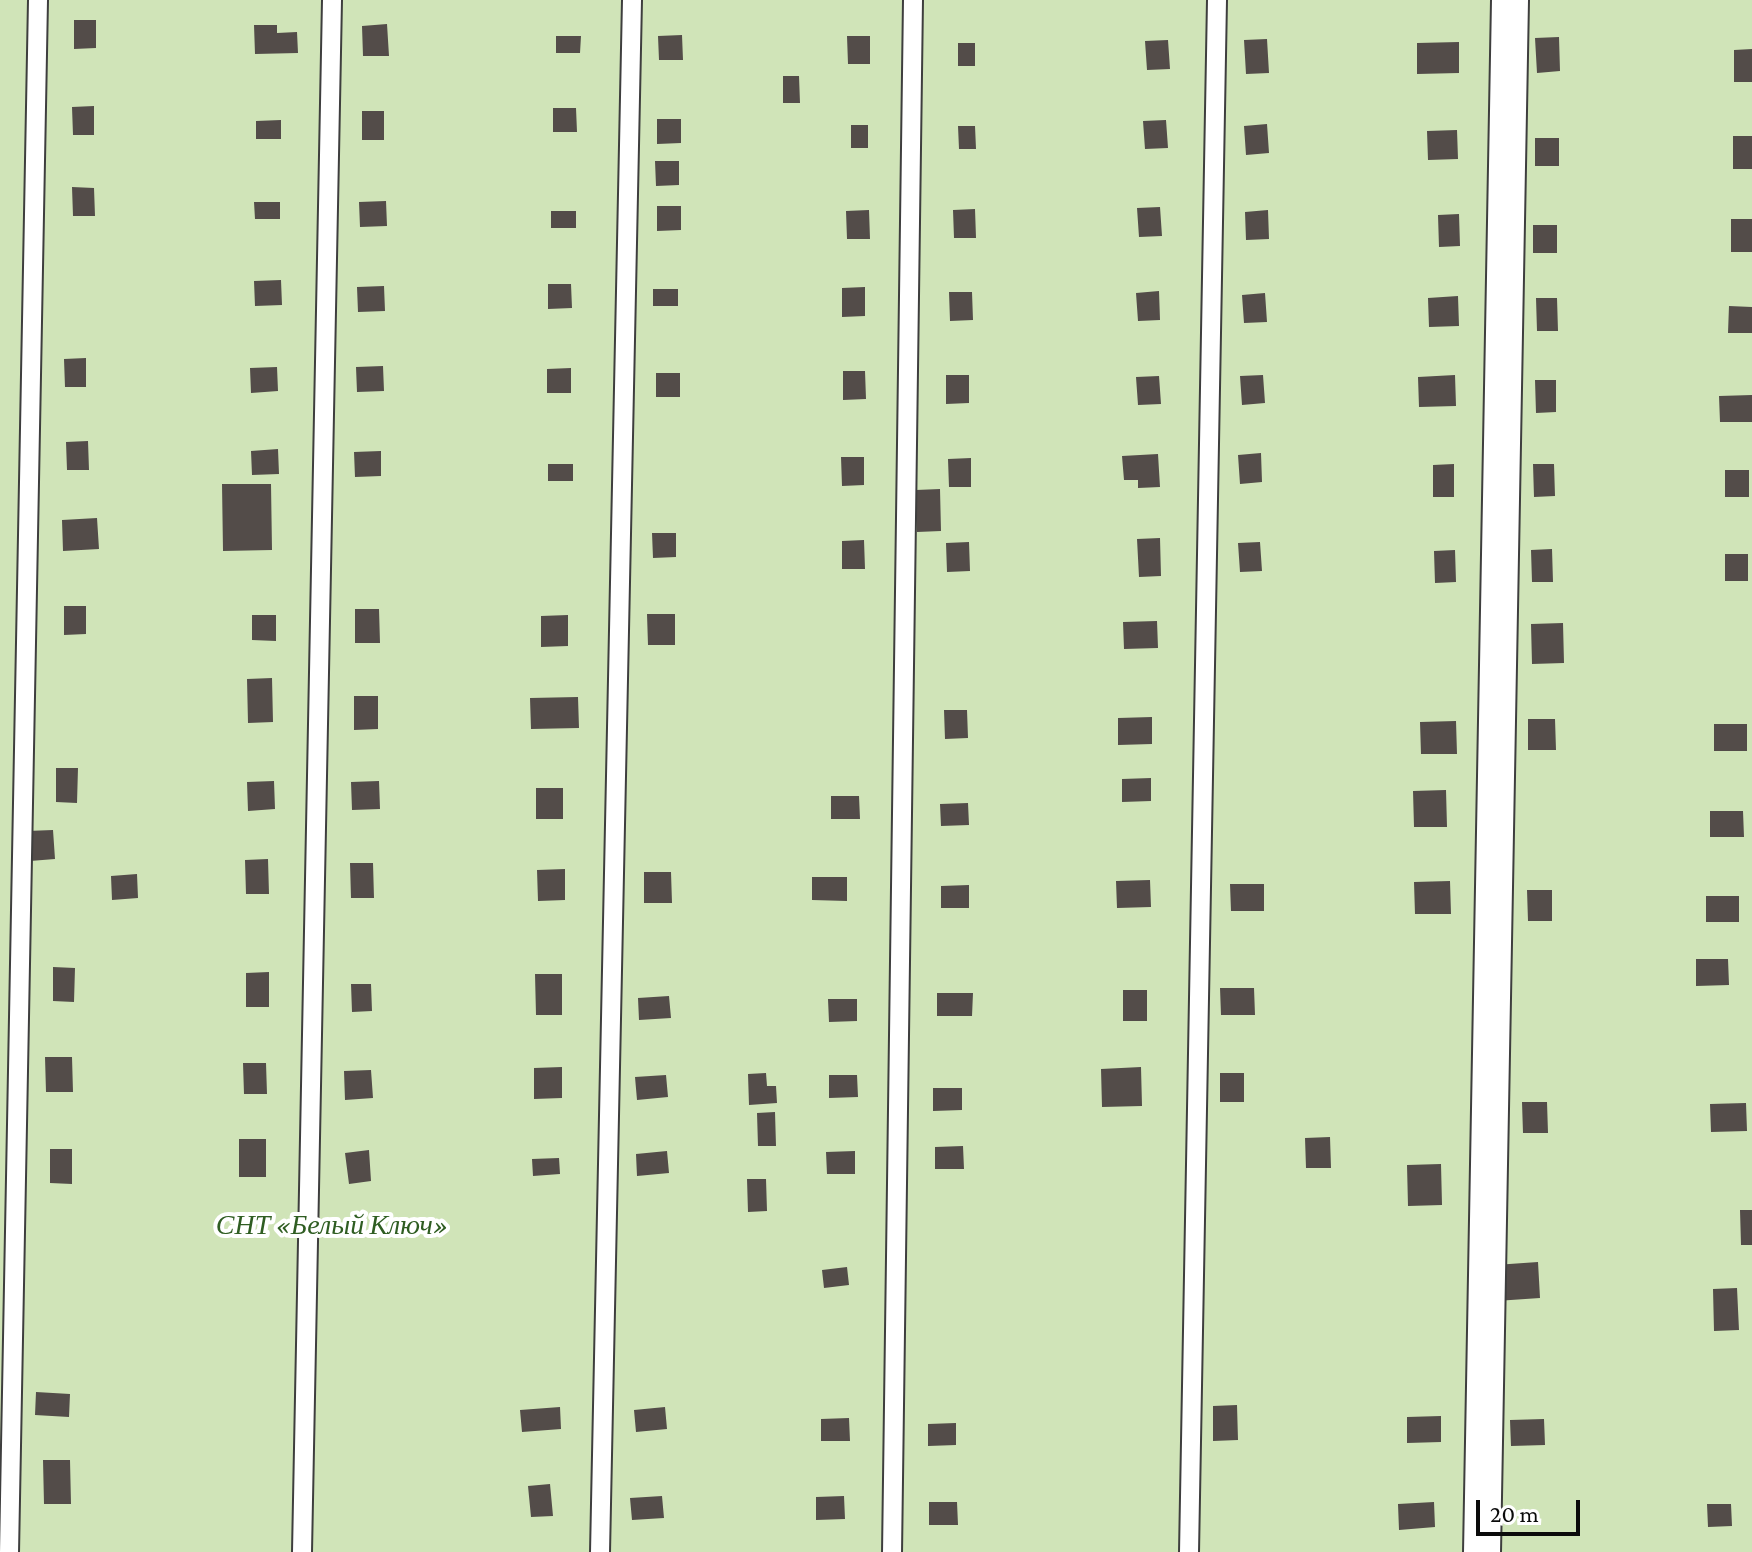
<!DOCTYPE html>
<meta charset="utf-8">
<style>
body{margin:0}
#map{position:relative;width:1752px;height:1552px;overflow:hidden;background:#fdf9eb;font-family:"Crimson Pro",serif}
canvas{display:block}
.scale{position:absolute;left:1476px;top:1500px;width:104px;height:36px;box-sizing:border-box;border:4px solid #0b0b0b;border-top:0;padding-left:10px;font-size:24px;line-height:28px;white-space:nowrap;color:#0b0b0b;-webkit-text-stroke:6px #fff;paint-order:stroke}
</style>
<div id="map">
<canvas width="1752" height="1552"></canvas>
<div class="scale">20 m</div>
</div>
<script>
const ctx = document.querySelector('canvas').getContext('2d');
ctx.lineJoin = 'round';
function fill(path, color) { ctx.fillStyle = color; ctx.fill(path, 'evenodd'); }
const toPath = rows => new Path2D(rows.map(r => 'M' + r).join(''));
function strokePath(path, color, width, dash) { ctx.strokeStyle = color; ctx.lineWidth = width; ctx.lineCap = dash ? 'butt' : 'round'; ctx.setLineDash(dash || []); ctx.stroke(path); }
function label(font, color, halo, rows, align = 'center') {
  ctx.font = font + ' "Crimson Pro",serif'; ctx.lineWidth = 8; ctx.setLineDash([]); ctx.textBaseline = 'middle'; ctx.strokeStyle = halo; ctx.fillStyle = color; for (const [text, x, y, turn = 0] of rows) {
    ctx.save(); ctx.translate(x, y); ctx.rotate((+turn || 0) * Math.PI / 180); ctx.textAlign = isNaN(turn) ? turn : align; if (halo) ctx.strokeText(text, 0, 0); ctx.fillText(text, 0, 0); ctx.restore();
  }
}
fill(toPath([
 [0,0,1752,0,1752,1552,0,1552]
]), '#d0e4b8');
fill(toPath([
 [74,20,96,20,96,48,74,49],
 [387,24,389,56,363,56,362,26],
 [254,25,277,25,277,33,297,32,298,53,255,54],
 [682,35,683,60,659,60,658,36],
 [556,36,581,36,580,53,556,53],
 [847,36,870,36,870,64,848,64],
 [1559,37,1560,71,1537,73,1535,38],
 [1267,39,1269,73,1246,74,1244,40],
 [1168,40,1170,69,1147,70,1145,41],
 [1459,42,1459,73,1417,74,1417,43],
 [958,43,975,43,975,66,958,66],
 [1752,49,1752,82,1734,82,1734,50],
 [783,76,799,76,800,103,783,103],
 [94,106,94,135,73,135,72,107],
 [553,108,576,108,577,132,553,132],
 [362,111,384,111,384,140,362,140],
 [657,119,681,119,681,143,657,144],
 [281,120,281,139,256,139,256,121],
 [1166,120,1168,148,1145,149,1143,121],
 [1267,124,1269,153,1246,155,1244,126],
 [851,125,868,125,868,148,851,148],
 [958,126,975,126,976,149,959,149],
 [1457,130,1458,159,1428,160,1427,131],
 [1733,136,1752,136,1752,169,1733,169],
 [1535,138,1559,138,1559,166,1535,166],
 [655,161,679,161,679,185,656,186],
 [72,187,94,188,95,216,73,216],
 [386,201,387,226,360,227,359,202],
 [254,202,280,202,280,219,255,219],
 [657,206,681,206,681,230,657,231],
 [1160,207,1162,236,1139,237,1137,208],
 [975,209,976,238,954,238,953,210],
 [869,210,870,239,847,239,846,211],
 [1268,210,1269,239,1246,240,1245,212],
 [551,211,576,211,576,228,551,228],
 [1459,214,1460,246,1439,247,1438,215],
 [1731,219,1752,219,1752,252,1731,252],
 [1533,225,1557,225,1557,253,1533,253],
 [281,280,282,305,255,306,254,281],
 [548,284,571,284,572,308,548,309],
 [384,286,385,311,358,312,357,287],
 [865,287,865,316,842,317,842,288],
 [653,289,678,289,678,306,653,306],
 [1159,291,1160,320,1138,321,1136,293],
 [949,292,972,292,973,320,950,321],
 [1265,293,1267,322,1244,323,1242,295],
 [1458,296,1459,326,1429,327,1428,298],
 [1536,298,1557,298,1558,331,1537,331],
 [1729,306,1752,307,1752,333,1728,333],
 [86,358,86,387,65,387,64,359],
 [383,366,384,391,357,392,356,367],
 [277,367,278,391,251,393,250,368],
 [571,368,571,393,547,393,547,369],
 [843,371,865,371,866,399,843,400],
 [656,373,680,373,680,397,656,397],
 [946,375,969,375,969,403,946,404],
 [1263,375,1265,403,1242,405,1240,376],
 [1455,375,1456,406,1419,407,1418,377],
 [1159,376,1161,404,1138,405,1136,377],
 [1535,380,1556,380,1556,412,1536,413],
 [1752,395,1752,422,1720,422,1719,396],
 [88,441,89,470,67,470,66,442],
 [278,449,279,474,252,475,251,451],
 [381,451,381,476,355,477,354,452],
 [1261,453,1262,482,1240,484,1238,455],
 [1158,454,1160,487,1138,488,1138,480,1124,480,1122,456],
 [841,457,864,457,864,485,842,486],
 [971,458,971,487,949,487,948,459],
 [548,464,573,464,573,481,548,481],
 [1454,464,1454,497,1433,497,1433,465],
 [1533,464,1554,464,1555,496,1534,497],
 [1725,470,1749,470,1749,497,1725,497],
 [222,484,271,484,272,550,223,551],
 [940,489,941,531,917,532,916,490],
 [97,518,99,549,63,551,62,520],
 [652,533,676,533,676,557,653,558],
 [1160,538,1161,576,1139,577,1137,539],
 [864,540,865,569,842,569,842,541],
 [969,542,970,571,947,572,946,543],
 [1260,542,1262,571,1240,572,1238,543],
 [1552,549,1553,582,1532,582,1531,550],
 [1455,550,1456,582,1435,583,1434,551],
 [1725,554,1748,554,1748,581,1725,581],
 [64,606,86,606,86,634,64,635],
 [355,609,379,609,380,643,355,643],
 [647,614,675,614,675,645,648,645],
 [252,615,276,615,276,641,252,640],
 [568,615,568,646,541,647,541,616],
 [1157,621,1158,648,1124,649,1123,622],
 [1563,623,1564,663,1532,664,1531,624],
 [272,678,273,722,248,723,247,679],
 [354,696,378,696,378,729,354,730],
 [578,697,579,728,531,729,530,698],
 [944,710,967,710,968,738,945,739],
 [1152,717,1152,744,1118,745,1118,718],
 [1528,719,1555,719,1556,750,1528,750],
 [1456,721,1457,754,1421,754,1420,722],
 [1714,724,1747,724,1747,751,1714,751],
 [56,768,78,768,77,803,56,802],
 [1151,778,1151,801,1122,802,1122,779],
 [274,781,275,809,248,811,247,782],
 [379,781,380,809,352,810,351,782],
 [536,788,563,788,563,819,536,819],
 [1446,790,1447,827,1414,827,1413,791],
 [831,796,859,796,860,819,831,819],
 [968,803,969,825,941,826,940,804],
 [1710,811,1743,811,1744,837,1710,837],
 [53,830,55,859,30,861,27,831],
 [268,859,269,894,246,894,245,860],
 [350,863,373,863,374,898,351,898],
 [565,869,565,900,538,901,537,870],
 [644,872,671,872,672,903,644,903],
 [137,874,138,898,112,900,111,876],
 [812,877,847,877,847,901,812,900],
 [1150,880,1151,907,1117,908,1116,881],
 [1450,881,1451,914,1415,914,1414,882],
 [1230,884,1264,884,1264,911,1231,911],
 [969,885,969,908,941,908,941,886],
 [1527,890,1552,890,1552,921,1528,921],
 [1706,896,1739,896,1739,922,1706,922],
 [1696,959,1728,959,1729,985,1696,986],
 [53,967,75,968,74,1002,53,1001],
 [269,972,269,1007,246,1007,246,973],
 [535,974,562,974,562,1015,536,1015],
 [351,984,371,984,372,1011,352,1012],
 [1220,988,1254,988,1255,1015,1221,1015],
 [1123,990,1147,990,1147,1021,1123,1021],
 [937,993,973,993,972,1016,937,1016],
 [669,996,671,1018,639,1020,638,998],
 [828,999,857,999,857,1021,829,1022],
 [45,1057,72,1057,73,1092,46,1092],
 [243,1063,266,1063,267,1094,244,1094],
 [562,1067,562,1098,534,1099,534,1068],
 [1141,1067,1142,1106,1102,1107,1101,1069],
 [371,1070,373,1098,345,1100,344,1071],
 [766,1073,767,1086,776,1086,777,1103,749,1105,748,1074],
 [1220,1073,1244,1073,1244,1102,1220,1102],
 [666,1075,668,1097,637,1100,635,1077],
 [829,1075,857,1075,858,1097,829,1098],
 [933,1088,962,1088,962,1110,933,1111],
 [1522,1102,1547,1102,1548,1133,1523,1133],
 [1746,1103,1747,1131,1711,1132,1710,1104],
 [775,1112,776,1146,758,1146,757,1113],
 [1330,1137,1331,1168,1306,1168,1305,1138],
 [239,1139,266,1139,266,1177,239,1177],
 [963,1146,964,1169,935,1169,935,1147],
 [50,1149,72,1149,72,1184,50,1183],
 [369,1150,371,1181,349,1184,345,1153],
 [667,1151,669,1173,637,1176,636,1154],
 [855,1151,855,1174,827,1174,826,1152],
 [559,1158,560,1174,533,1176,532,1159],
 [1441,1164,1442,1205,1408,1206,1407,1165],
 [747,1179,766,1179,767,1211,748,1212],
 [1740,1210,1752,1210,1752,1245,1741,1245],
 [1538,1262,1540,1298,1496,1301,1495,1265],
 [847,1267,849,1285,824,1288,822,1270],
 [1737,1288,1739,1330,1714,1331,1713,1289],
 [36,1392,70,1394,69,1417,35,1415],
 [1237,1405,1238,1440,1213,1441,1213,1406],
 [560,1407,561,1429,522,1432,520,1410],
 [665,1407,667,1429,636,1432,634,1410],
 [1441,1416,1441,1442,1407,1443,1407,1417],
 [849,1418,850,1441,821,1441,821,1419],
 [1544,1419,1545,1445,1511,1446,1510,1420],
 [956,1423,956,1445,928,1446,928,1424],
 [43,1460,70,1460,71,1504,44,1504],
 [550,1484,553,1516,531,1517,528,1486],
 [662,1496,664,1518,632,1520,630,1498],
 [844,1496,845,1519,816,1520,816,1497],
 [929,1502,957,1502,958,1525,929,1525],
 [1434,1502,1435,1527,1399,1530,1398,1504],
 [1707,1504,1731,1504,1732,1526,1708,1527]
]), '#534c49');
const lane = toPath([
 [9,1552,38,0],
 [302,1552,332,0],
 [600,1552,632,0],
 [892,1552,913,0],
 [1189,1552,1217,0]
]);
const street = toPath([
 [1482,1552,1510,0]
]);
strokePath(lane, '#3e3e3e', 22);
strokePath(street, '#3e3e3e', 40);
strokePath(lane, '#fff', 18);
strokePath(street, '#fff', 36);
label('italic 28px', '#2f5d22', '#fff', [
 ["СНТ «Белый Ключ»",332,1225]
]);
</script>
